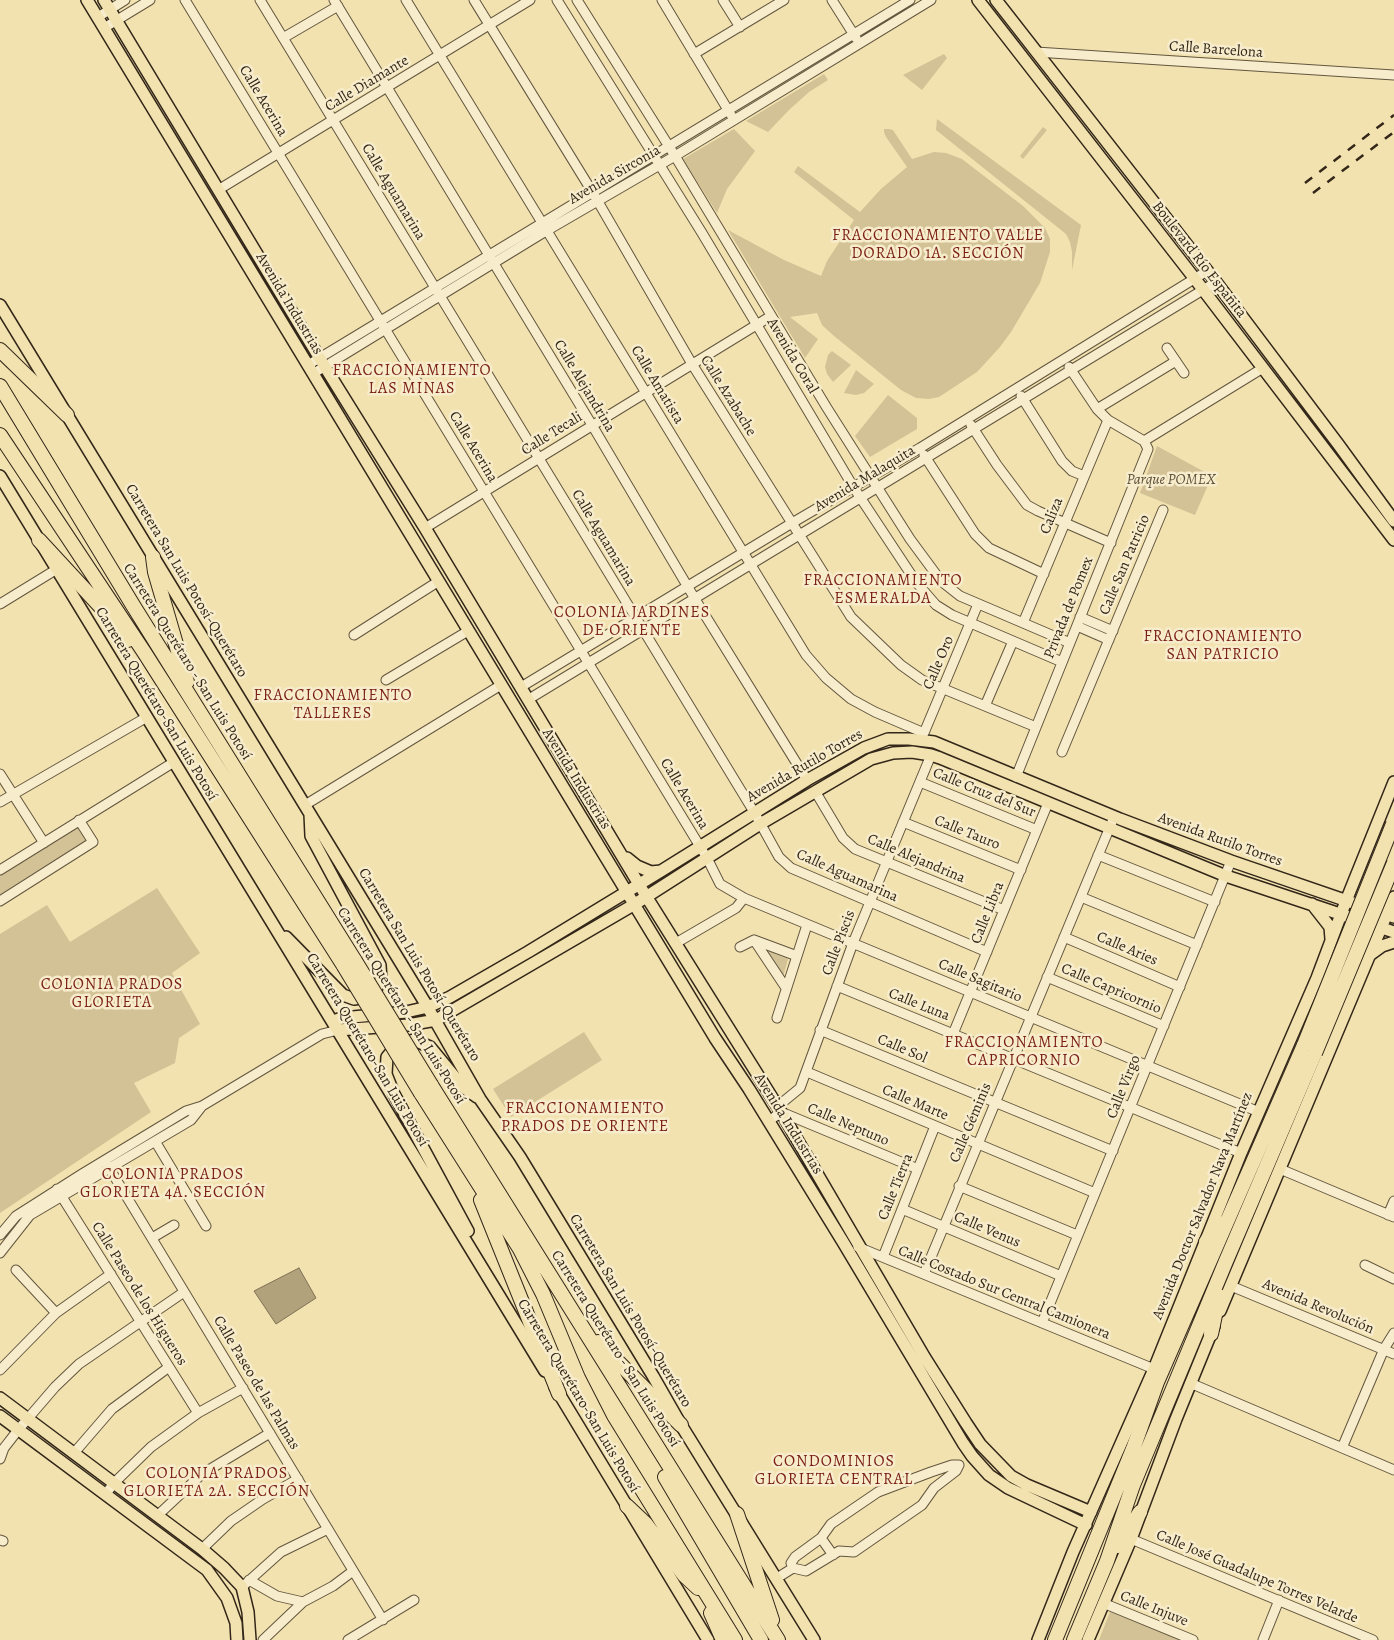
<!DOCTYPE html>
<meta charset="utf-8">
<style>
body{margin:0}
canvas{display:block;background:#f2e2af}
</style>
<canvas width="1394" height="1640"></canvas>
<script>
const ctx = document.querySelector('canvas').getContext('2d');
ctx.lineJoin = 'round';
function fill(path, color) { ctx.fillStyle = color; ctx.fill(path, 'evenodd'); }
const toPath = rows => new Path2D(rows.map(r => 'M' + r).join(''));
function strokePath(path, color, width, dash) { ctx.strokeStyle = color; ctx.lineWidth = width; ctx.lineCap = dash ? 'butt' : 'round'; ctx.setLineDash(dash || []); ctx.stroke(path); }
function label(font, color, halo, rows, align = 'center') {
  ctx.font = font + ' Alegreya,serif'; ctx.lineWidth = 5; ctx.setLineDash([]); ctx.textBaseline = 'middle'; ctx.strokeStyle = halo; ctx.fillStyle = color; for (const [text, x, y, turn = 0] of rows) {
    ctx.save(); ctx.translate(x, y); ctx.rotate((+turn || 0) * Math.PI / 180); ctx.textAlign = isNaN(turn) ? turn : align; if (halo) ctx.strokeText(text, 0, 0); ctx.fillText(text, 0, 0); ctx.restore();
  }
}
fill(toPath([
 [944,54,947,58,922,90,903,75],
 [824,74,828,80,809,92,789,110,768,132,746,121],
 [937,119,1081,225,1072,270,1072,252,1070,242,1066,234,936,130],
 [1043,127,1047,130,1023,159,1020,156],
 [734,129,755,151,727,189,717,213,683,159],
 [884,129,889,129,893,130,912,159,934,152,946,153,962,159,1023,206,1045,228,1050,239,1050,252,1040,283,1011,332,1000,347,977,372,939,397,929,399,916,398,901,390,834,336,822,325,817,313,790,317,818,339,805,358,728,230,784,260,821,276,827,261,854,220,794,172,798,166,860,212,881,189,907,167,886,137,884,132],
 [832,351,851,365,833,382,827,374,825,367,828,355],
 [856,370,874,384,864,393,856,395,844,393],
 [888,395,917,418,917,429,870,457,855,436],
 [1157,446,1212,476,1195,515,1140,493],
 [78,826,88,841,0,896,0,874],
 [157,888,200,953,172,973,200,1024,179,1038,175,1063,134,1083,151,1112,0,1213,0,934,47,905,70,942],
 [765,950,788,959,783,977],
 [584,1032,602,1060,511,1117,493,1089],
 [1111,1609,1179,1640,1099,1640]
]), '#d2c296');
const water = toPath([
 [299,1268,316,1298,276,1324,254,1291,299,1268]
]);
fill(water, '#b1a27c');
strokePath(water, '#7f7155', 1);
const minor = toPath([
 [185,0,707,858,720,884,744,898,1259,1112],
 [260,0,754,812,779,857,791,868,987,952],
 [334,0,592,425,695,599,807,780],
 [406,0,806,655,826,678,851,699,875,712,924,733],
 [474,0,593,193,692,364,851,617,901,665,922,680,1036,727],
 [557,0,702,233,854,488,916,582,936,605,952,615,1062,662],
 [577,0,675,156,827,408,910,539,941,581,960,596,1070,643],
 [662,0,731,115],
 [723,0,740,27],
 [832,0,856,38],
 [98,17,125,0],
 [104,28,150,0],
 [283,38,338,6],
 [1036,52,1394,75],
 [694,54,784,0],
 [218,190,530,0],
 [1167,348,1184,373],
 [308,365,910,0],
 [314,373,546,231,675,156,931,0],
 [1021,396,1062,461,1072,471,1084,476],
 [1097,409,1176,361],
 [971,425,997,465,1027,505,1038,511,1111,543],
 [1144,441,1263,368],
 [924,455,975,534,989,548,1044,574],
 [425,528,771,316],
 [0,604,57,569],
 [1080,617,1113,631],
 [1023,623,1108,420],
 [1077,626,1109,640],
 [354,635,439,581],
 [386,680,468,631],
 [521,687,792,523,920,448,1207,271],
 [529,699,1216,282],
 [985,706,1013,641],
 [924,733,978,604],
 [1062,752,1163,510],
 [0,774,44,843],
 [1016,777,1148,449,1144,441,1108,420,1097,409,1069,367],
 [920,782,1037,830],
 [815,791,843,838,855,849,1004,910],
 [0,802,147,717],
 [305,805,501,685],
 [903,822,1021,870],
 [1098,855,1215,902],
 [0,870,174,762],
 [1081,897,1197,945],
 [0,901,93,842,79,820],
 [1064,937,1180,987],
 [676,943,736,908,744,898],
 [740,947,754,940],
 [1047,977,1164,1026],
 [837,986,1241,1153],
 [786,988,754,940,797,956],
 [777,1018,807,925],
 [820,1030,1113,1151],
 [953,1034,1048,803],
 [807,1072,1095,1193],
 [778,1106,800,1088,853,943,931,755],
 [769,1121,781,1112,918,1169],
 [155,1141,206,1226],
 [105,1161,383,1620],
 [1280,1169,1394,1217],
 [959,1186,1077,1235],
 [57,1189,198,1413],
 [902,1209,1061,1276],
 [1388,1215,1394,1201],
 [0,1235,16,1216,82,1174,186,1111,202,1106,322,1034,338,1030],
 [152,1238,174,1225],
 [858,1247,1154,1369],
 [0,1253,30,1215,191,1120,202,1106],
 [883,1257,935,1126],
 [1365,1265,1394,1279],
 [16,1270,56,1313],
 [924,1274,1112,822],
 [1231,1286,1394,1354],
 [1042,1323,1231,861],
 [0,1370,56,1313,111,1274],
 [1190,1383,1394,1470],
 [1342,1448,1384,1349,1394,1333],
 [74,1453,112,1409,169,1367],
 [0,1459,4,1448,18,1430,55,1387,79,1364,184,1292],
 [105,1495,114,1483,151,1447,198,1413,243,1388],
 [158,1515,202,1474,270,1433],
 [821,1538,833,1555],
 [1131,1539,1373,1640],
 [0,1540,3,1541],
 [202,1549,231,1521,263,1499,298,1479],
 [777,1578,793,1568,806,1571,839,1551,854,1552,922,1505,934,1488,956,1471,959,1465,952,1465,931,1472,878,1492,831,1524,821,1538,795,1557,791,1563,793,1568],
 [249,1580,277,1596,303,1602],
 [242,1587,281,1552,328,1529],
 [1103,1603,1193,1640],
 [263,1640,303,1602,333,1586,353,1571],
 [348,1640,414,1600],
 [1263,1640,1279,1600]
]);
const major = toPath([
 [87,0,715,1038,749,1089,843,1242,963,1443,972,1456,989,1475,1008,1488,1086,1525],
 [104,0,325,367,425,528,646,896,781,1112,925,1358,966,1423,980,1444,1011,1476,1027,1485,1091,1512],
 [978,0,1195,279,1394,540],
 [996,0,1216,282,1338,444,1394,521],
 [0,305,424,1001,480,1099,520,1157,653,1376,681,1425,814,1640],
 [0,476,545,1371],
 [627,858,637,866,651,872,661,871],
 [1312,904,1330,927,1331,939],
 [286,937,343,995,354,999,366,997,376,989,381,980,380,965,311,836,310,814],
 [1371,954,1382,946,1394,942],
 [333,1021,342,1018,406,1012,428,1007,450,997,528,952,661,871,807,780,864,748,888,739,909,739,934,742,1120,819,1231,861,1394,917],
 [338,1030,408,1025,436,1020,635,904,760,824,871,759,893,753,912,752,931,755,940,758,1226,876,1394,932],
 [468,1231,394,1094,386,1074,387,1057,398,1044,414,1040,430,1047,463,1087,477,1097],
 [1220,1311,1394,897],
 [555,1387,708,1640],
 [0,1398,202,1549,224,1568,242,1587,248,1612,250,1640],
 [0,1416,207,1570,227,1598,236,1623,237,1640],
 [1038,1640,1073,1552,1154,1369,1241,1153,1317,978,1346,901,1394,782],
 [1088,1640,1131,1539,1176,1419,1214,1326]
]);
const highway = toPath([
 [0,350,67,415],
 [0,386,134,607,355,961],
 [0,435,144,652,344,966],
 [39,540,100,606,122,635,128,640],
 [153,557,155,572,187,682],
 [431,1085,778,1640],
 [421,1093,520,1249,543,1294,578,1378,601,1423,735,1640],
 [481,1200,559,1394],
 [1206,1242,1219,1223],
 [1211,1334,1219,1296],
 [598,1342,681,1425],
 [665,1477,761,1640],
 [627,1506,645,1523,684,1575,698,1588],
 [737,1514,772,1620],
 [1118,1546,1140,1512],
 [711,1613,723,1640],
 [1055,1640,1133,1449,1157,1382,1304,1045],
 [1074,1640,1107,1561,1133,1485,1226,1261,1315,1053]
]);
strokePath(minor, '#63563f', 11);
strokePath(major, '#33271a', 14);
strokePath(highway, '#33271a', 16);
strokePath(minor, '#f7eccb', 9);
strokePath(major, '#f2e2af', 11);
strokePath(highway, '#f2e2af', 14);
strokePath(toPath([
 [1305,183,1394,115],
 [1313,193,1394,132]
]), '#33271a', 2.5, [9, 9]);
const highwayBridge = toPath([
 [355,961,431,1085],
 [344,966,421,1093],
 [1304,1045,1393,824],
 [1315,1053,1394,863]
]);
strokePath(highwayBridge, '#33271a', 16, []);
strokePath(highwayBridge, '#f2e2af', 14);
label('15px', '#33271a', '#f7eccb', [
 ["Calle Barcelona",1216,50,4],
 ["Calle Diamante",367,84,-31],
 ["Calle Acerina",263,101,59],
 ["Avenida Sirconia",615,175,-30],
 ["Calle Aguamarina",393,192,59],
 ["Boulevard Río Españita",1199,260,52],
 ["Avenida Industrias",289,304,59],
 ["Avenida Coral",792,356,59],
 ["Calle Amatista",657,385,59],
 ["Calle Alejandrina",584,386,59],
 ["Calle Azabache",728,396,58],
 ["Calle Tecali",552,434,-32],
 ["Calle Acerina",473,447,59],
 ["Avenida Malaquita",865,479,-31],
 ["Caliza",1052,516,-68],
 ["Calle Aguamarina",603,538,59],
 ["Calle San Patricio",1125,565,-67],
 ["Carretera San Luis Potosí-Querétaro",186,581,59],
 ["Privada de Pomex",1069,608,-68],
 ["Carretera Querétaro - San Luis Potosí",187,662,58],
 ["Calle Oro",939,663,-67],
 ["Carretera Querétaro-San Luis Potosí",156,704,59],
 ["Avenida Rutilo Torres",805,766,-30],
 ["Avenida Industrias",576,779,58],
 ["Calle Cruz del Sur",984,793,22],
 ["Calle Acerina",684,794,59],
 ["Calle Tauro",967,833,22],
 ["Avenida Rutilo Torres",1220,840,20],
 ["Calle Alejandrina",916,859,23],
 ["Calle Aguamarina",847,876,24],
 ["Calle Libra",988,913,-68],
 ["Calle Piscis",839,943,-69],
 ["Calle Aries",1127,949,23],
 ["Carretera San Luis Potosí-Querétaro",419,965,59],
 ["Calle Sagitario",980,981,23],
 ["Calle Capricornio",1111,989,23],
 ["Calle Luna",919,1005,22],
 ["Carretera Querétaro - San Luis Potosí",401,1006,58],
 ["Calle Sol",902,1049,23],
 ["Carretera Querétaro-San Luis Potosí",367,1050,59],
 ["Calle Virgo",1124,1087,-68],
 ["Calle Marte",915,1103,23],
 ["Calle Géminis",971,1123,-67],
 ["Avenida Industrias",788,1124,58],
 ["Calle Neptuno",848,1125,23],
 ["Calle Tierra",896,1187,-68],
 ["Avenida Doctor Salvador Nava Martínez",1203,1206,-68],
 ["Calle Venus",987,1230,23],
 ["Calle Costado Sur Central Camionera",1004,1293,22],
 ["Calle Paseo de los Higueros",139,1294,58],
 ["Avenida Revolución",1318,1307,23],
 ["Carretera San Luis Potosí-Querétaro",630,1311,59],
 ["Carretera Querétaro - San Luis Potosí",615,1349,58],
 ["Calle Paseo de las Palmas",256,1383,59],
 ["Carretera Querétaro-San Luis Potosí",578,1396,59],
 ["Calle José Guadalupe Torres Velarde",1257,1577,23],
 ["Calle Injuve",1154,1609,22]
]);
label('italic 15px', '#5b4e39', '#f7eccb', [
 ["Parque POMEX",1171,480]
]);
ctx.letterSpacing = '1px';
label('16px', '#7a1f14', '#f7eccb', [
 ["FRACCIONAMIENTO VALLE",938,236],
 ["DORADO 1A. SECCIÓN",938,254],
 ["FRACCIONAMIENTO",412,371],
 ["LAS MINAS",412,389],
 ["FRACCIONAMIENTO",883,581],
 ["ESMERALDA",883,599],
 ["COLONIA JARDINES",632,613],
 ["DE ORIENTE",632,631],
 ["FRACCIONAMIENTO",1223,637],
 ["SAN PATRICIO",1223,655],
 ["FRACCIONAMIENTO",333,696],
 ["TALLERES",333,714],
 ["COLONIA PRADOS",112,985],
 ["GLORIETA",112,1003],
 ["FRACCIONAMIENTO",1024,1043],
 ["CAPRICORNIO",1024,1061],
 ["FRACCIONAMIENTO",585,1109],
 ["PRADOS DE ORIENTE",585,1127],
 ["COLONIA PRADOS",173,1175],
 ["GLORIETA 4A. SECCIÓN",173,1193],
 ["CONDOMINIOS",834,1462],
 ["GLORIETA CENTRAL",834,1480],
 ["COLONIA PRADOS",217,1474],
 ["GLORIETA 2A. SECCIÓN",217,1492]
]);
ctx.letterSpacing = '0px';
</script>
